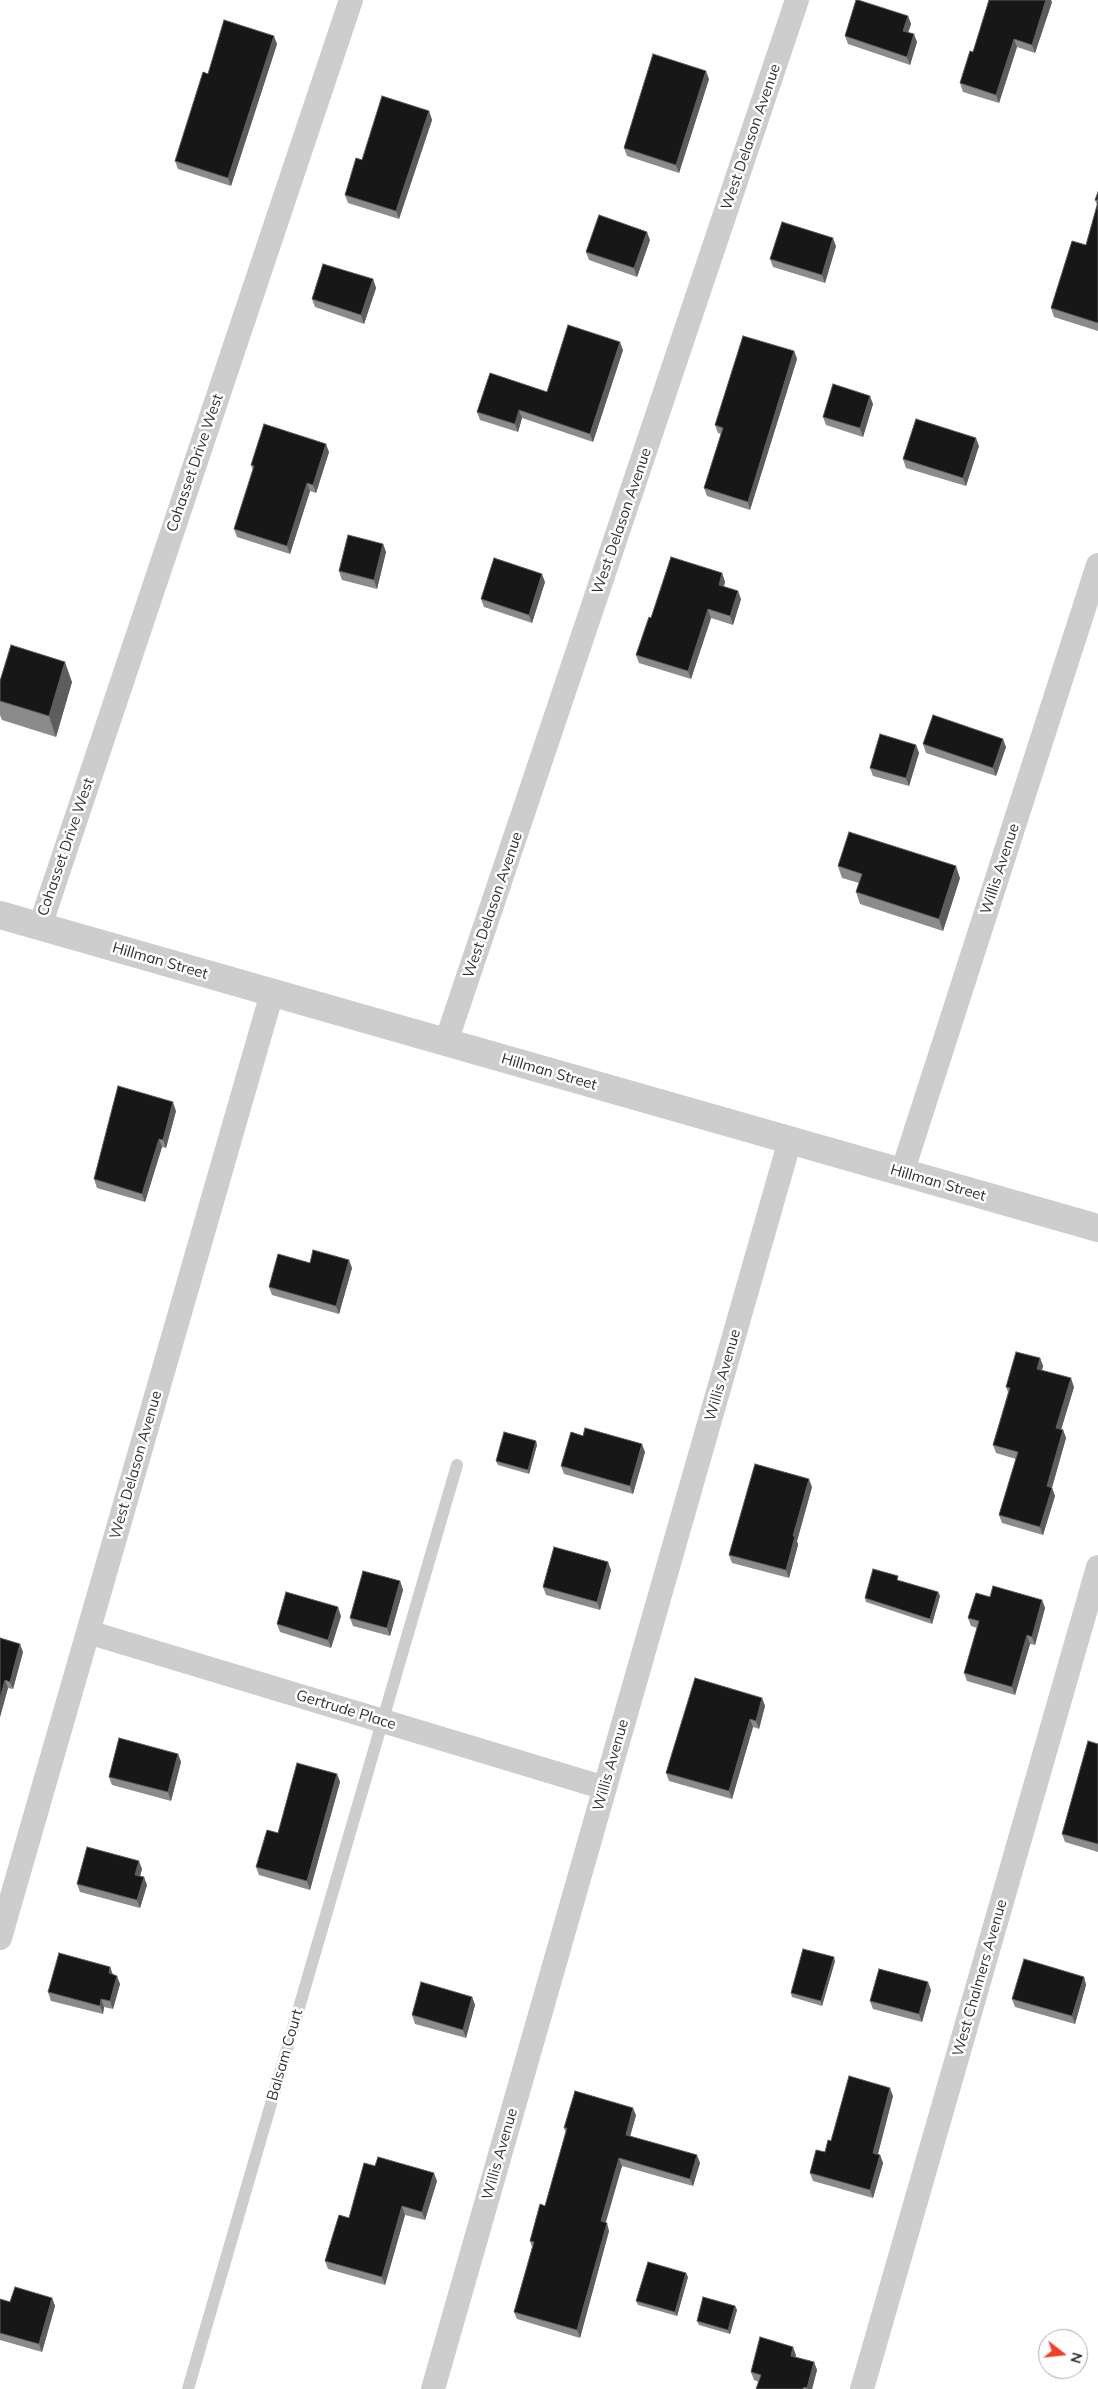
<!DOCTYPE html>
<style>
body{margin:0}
#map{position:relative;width:1098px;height:2389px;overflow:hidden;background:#fff;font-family:Mulish,sans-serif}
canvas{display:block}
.north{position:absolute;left:1038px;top:2329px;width:50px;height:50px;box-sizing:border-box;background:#fff;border:1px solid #acacac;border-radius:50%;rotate:106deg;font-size:14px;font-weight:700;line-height:20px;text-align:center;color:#303030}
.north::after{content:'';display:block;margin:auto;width:18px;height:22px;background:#f44025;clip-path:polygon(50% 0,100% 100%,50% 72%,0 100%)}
</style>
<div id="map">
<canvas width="1098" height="2389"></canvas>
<div class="north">N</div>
</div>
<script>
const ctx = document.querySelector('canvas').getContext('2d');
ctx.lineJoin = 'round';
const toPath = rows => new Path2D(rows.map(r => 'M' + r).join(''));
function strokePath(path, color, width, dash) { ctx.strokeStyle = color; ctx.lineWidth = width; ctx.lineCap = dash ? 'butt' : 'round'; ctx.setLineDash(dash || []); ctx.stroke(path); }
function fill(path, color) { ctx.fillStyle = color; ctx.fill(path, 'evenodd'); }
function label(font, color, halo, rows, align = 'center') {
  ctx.font = font + ' Mulish,sans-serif'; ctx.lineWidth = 5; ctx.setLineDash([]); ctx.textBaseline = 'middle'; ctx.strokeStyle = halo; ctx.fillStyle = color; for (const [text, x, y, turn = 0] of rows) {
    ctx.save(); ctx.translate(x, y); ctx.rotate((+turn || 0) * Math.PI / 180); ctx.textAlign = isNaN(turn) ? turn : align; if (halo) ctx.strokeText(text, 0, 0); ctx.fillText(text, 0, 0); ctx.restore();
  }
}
strokePath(toPath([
 [188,2389,457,1465]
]), '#cdcdcd', 12);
strokePath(toPath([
 [40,926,351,0],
 [446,1042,797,0],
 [902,1173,1098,565],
 [88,1632,605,1788],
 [0,1938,272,993],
 [433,2389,790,1140],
 [862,2389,1098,1567]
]), '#cdcdcd', 24);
strokePath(toPath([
 [0,915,1098,1228]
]), '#cdcdcd', 28);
fill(toPath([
 [1052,2,1035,53,1017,47,999,103,963,92,960,83,973,52],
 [908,16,911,24,908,32,917,42,910,65,848,44,845,36],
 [277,44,231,186,178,169,175,161,208,74],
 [709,79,679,173,627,156,624,148],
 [429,111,432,120,399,219,348,203,345,195,362,160],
 [1098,192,1098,331,1054,317,1051,308,1086,245,1097,205,1095,200],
 [650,240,637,277,589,260,586,252],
 [836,246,825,283,773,267,770,259],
 [373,279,376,288,364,324,315,307,312,299],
 [623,350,593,442,522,418,518,432,480,420,477,412,547,392],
 [794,351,797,359,750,510,707,496,704,488,721,434,718,433,715,425],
 [873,404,863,437,826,425,823,417],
 [979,446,966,486,906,468,903,459],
 [329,452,316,493,310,491,290,554,237,537,234,529,253,470,251,465],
 [383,544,386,552,377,589,342,580,339,571],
 [722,573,725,582,724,586,741,599,733,625,711,618,691,679,639,663,636,655,651,618],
 [545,582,532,623,484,607,481,599],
 [0,681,72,682,56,737,2,720,0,715],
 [923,744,1006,747,996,776,926,753],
 [916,745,919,753,909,786,873,776,870,768],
 [838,866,960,878,943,931,860,904,856,892,859,883,842,878],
 [176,1111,166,1148,162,1147,145,1202,97,1188,94,1179],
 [352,1268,339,1314,272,1295,269,1287],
 [1040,1358,1043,1366,1042,1370,1074,1387,1061,1430,1063,1430,1066,1438,1052,1488,1055,1496,1043,1535,1002,1523,999,1515,1016,1459,996,1453,993,1445,1008,1392,1006,1387],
 [537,1445,529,1474,498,1465,496,1461],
 [645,1452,633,1494,564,1474,561,1466],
 [812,1487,797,1541,798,1545,789,1578,732,1563,729,1555],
 [611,1570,600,1610,546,1595,543,1587],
 [400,1581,403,1590,390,1636,353,1626,350,1618],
 [900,1581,938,1592,940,1596,932,1624,866,1602,865,1598],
 [990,1597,1042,1600,1045,1608,1035,1645,1030,1644,1015,1695,967,1681,964,1673,977,1628,971,1626,968,1618],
 [341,1616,331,1648,280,1632,277,1624],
 [0,1638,23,1652,13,1689,8,1688,0,1717],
 [762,1698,765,1706,759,1729,753,1727,732,1799,669,1781,666,1773],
 [1098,1744,1098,1852,1065,1842,1062,1834],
 [178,1754,181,1762,171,1801,112,1785,109,1777],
 [337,1774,340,1782,310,1890,259,1875,256,1867,278,1833],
 [142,1869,140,1876,147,1885,140,1908,80,1892,77,1884],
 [835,1961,822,2006,792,1997,791,1993],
 [110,1967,113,1975,120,1984,113,2009,104,2007,103,2014,51,2001,48,1992],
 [1084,1977,1086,1985,1075,2024,1015,2007,1012,1999],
 [931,1990,922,2022,873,2009,870,2001],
 [472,1997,475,2005,466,2038,415,2024,412,2015],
 [893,2096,878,2154,880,2155,883,2163,873,2198,813,2181,810,2173,825,2152,831,2141],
 [636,2115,630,2137,700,2163,693,2186,622,2166,605,2222,609,2231,580,2338,517,2319,514,2312,532,2247,530,2241,545,2206,566,2132,564,2128],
 [437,2181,425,2220,405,2215,385,2285,328,2269,325,2261],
 [688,2277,677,2316,638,2305,636,2301],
 [52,2298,55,2306,42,2352,0,2340,0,2299,10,2302],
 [735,2306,737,2310,730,2334,699,2325,697,2321],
 [796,2355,795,2357,814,2362,817,2370,812,2389,756,2389,759,2382,754,2380,751,2372]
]), '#8b8b8b');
fill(toPath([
 [1046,0,1051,0,1052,2,1035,53,1032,45],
 [908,16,911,24,906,39,903,31],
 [914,34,917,42,910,65,907,57],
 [274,36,277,44,231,186,228,178],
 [1014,39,1017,47,999,103,996,95],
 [706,71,709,79,679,173,676,165],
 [429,111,432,120,399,219,396,211],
 [647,232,650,240,637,277,634,268],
 [833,238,836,246,825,283,822,275],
 [373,279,376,288,364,324,361,315],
 [620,342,623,350,593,442,590,434],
 [794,351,797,359,750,510,748,502],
 [870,396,873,404,863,437,860,428],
 [519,410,522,418,518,432,515,424],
 [976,438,979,446,966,486,963,478],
 [326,444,329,452,316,493,313,485],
 [307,483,310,491,290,554,287,546],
 [383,544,386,552,377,589,374,580],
 [722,573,725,582,722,593,719,585],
 [542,574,545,582,532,623,529,615],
 [738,591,741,599,733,625,730,616],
 [708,609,711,618,691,679,688,671],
 [65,662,72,682,56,737,49,716],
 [1003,739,1006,747,996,776,993,768],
 [916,745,919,753,909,786,906,778],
 [956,866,960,878,943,931,939,919],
 [173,1102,176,1111,166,1148,163,1140],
 [159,1139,162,1147,145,1202,142,1194],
 [349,1260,352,1268,339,1314,336,1306],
 [1040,1358,1043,1366,1040,1377,1037,1369],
 [1071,1378,1074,1387,1059,1436,1056,1428],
 [1063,1430,1066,1438,1050,1494,1047,1486],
 [536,1441,537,1445,529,1474,528,1470],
 [642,1444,645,1452,633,1494,630,1486],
 [809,1479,812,1487,797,1541,798,1545,789,1578,786,1570,793,1536],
 [1052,1488,1055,1496,1043,1535,1040,1527],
 [608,1562,611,1570,600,1610,597,1602],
 [400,1581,403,1590,390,1636,387,1628],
 [938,1592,940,1596,932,1624,930,1619],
 [1042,1600,1045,1608,1035,1645,1032,1637],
 [338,1607,341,1616,331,1648,328,1640],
 [1027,1635,1030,1644,1015,1695,1012,1687],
 [20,1644,23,1652,13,1689,10,1682],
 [5,1680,8,1688,0,1717,0,1699],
 [762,1698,765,1706,759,1729,756,1721],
 [750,1719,753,1727,732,1799,729,1791],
 [178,1754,181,1762,171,1801,168,1792],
 [337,1774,340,1782,310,1890,307,1881],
 [139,1861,142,1869,138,1883,135,1875],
 [144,1877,147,1885,140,1908,137,1900],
 [834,1957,835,1961,822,2006,821,2001],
 [110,1967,113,1975,109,1973],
 [117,1976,120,1984,113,2009,110,2001],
 [1084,1977,1086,1985,1075,2024,1072,2016],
 [928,1982,931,1990,922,2022,919,2014],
 [472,1997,475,2005,466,2038,463,2030],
 [101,1999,104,2007,103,2014,100,2006],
 [890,2088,893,2096,876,2161,873,2153],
 [633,2108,636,2115,628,2143,626,2135],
 [697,2155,700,2163,693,2186,690,2179],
 [880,2155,883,2163,873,2198,870,2190],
 [619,2158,622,2166,604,2229,601,2221],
 [434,2173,437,2181,425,2220,422,2212],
 [402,2206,405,2215,385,2285,382,2277],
 [607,2223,609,2231,580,2338,577,2330],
 [686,2273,688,2277,677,2316,675,2312],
 [52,2298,55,2306,42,2352,39,2344],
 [735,2306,737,2310,730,2334,728,2330],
 [793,2347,796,2355,794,2364,791,2356],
 [814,2362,817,2370,812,2389,808,2389,807,2388]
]), '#5d5d5d');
const building = toPath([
 [856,0,858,0,908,16,903,31,914,34,907,57,845,36,856,0],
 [989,0,1046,0,1032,45,1014,39,996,95,960,83,970,51,973,52,989,0],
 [224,20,274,36,228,178,175,161,203,72,208,74,224,20],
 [653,54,706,71,676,165,624,148,653,54],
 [382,96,429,111,396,211,345,195,356,158,362,160,382,96],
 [1098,192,1098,200,1095,200,1098,192],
 [1098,202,1098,323,1051,308,1072,241,1086,245,1098,202],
 [599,215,647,232,634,268,586,252,599,215],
 [782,222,833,238,822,275,770,259,782,222],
 [323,264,373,279,361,315,312,299,323,264],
 [568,325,620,342,590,434,519,410,515,424,477,412,490,373,547,392,568,325],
 [743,336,794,351,748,502,704,488,723,428,715,425,743,336],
 [833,384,870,396,860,428,823,417,833,384],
 [916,419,976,438,963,478,903,459,916,419],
 [264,424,326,444,313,485,307,483,287,546,234,529,254,466,251,465,264,424],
 [348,535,383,544,374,580,339,571,348,535],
 [671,557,722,573,719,585,738,591,730,616,708,609,688,671,636,655,649,617,651,618,671,557],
 [494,558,542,574,529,615,481,599,494,558],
 [11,645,65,662,49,716,0,701,0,681,11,645],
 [933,715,1003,739,993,768,923,744,933,715],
 [880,734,916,745,906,778,870,768,880,734],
 [849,832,956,866,939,919,856,892,862,874,838,866,849,832],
 [118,1086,173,1102,163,1140,159,1139,142,1194,94,1179,118,1086],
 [313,1250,349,1260,336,1306,269,1287,278,1254,310,1263,313,1250],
 [1016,1352,1040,1358,1037,1369,1071,1378,1056,1428,1063,1430,1047,1486,1052,1488,1040,1527,999,1515,1018,1452,993,1445,1010,1388,1006,1387,1016,1352],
 [585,1428,642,1444,630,1486,561,1466,571,1432,583,1436,585,1428],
 [504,1432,536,1441,528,1470,496,1461,504,1432],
 [755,1464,809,1479,793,1536,795,1536,786,1570,729,1555,755,1464],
 [554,1547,608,1562,597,1602,543,1587,554,1547],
 [873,1569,898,1576,897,1580,938,1592,930,1619,865,1598,873,1569],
 [363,1571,400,1581,387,1628,350,1618,363,1571],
 [993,1586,1042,1600,1032,1637,1027,1635,1012,1687,964,1673,979,1621,968,1618,976,1593,990,1597,993,1586],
 [286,1592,338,1607,328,1640,277,1624,286,1592],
 [0,1638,20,1644,10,1682,5,1680,0,1699,0,1638],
 [695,1678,762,1698,756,1721,750,1719,729,1791,666,1773,695,1678],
 [119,1738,178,1754,168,1792,109,1777,119,1738],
 [1088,1741,1098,1744,1098,1844,1062,1834,1088,1741],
 [297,1763,337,1774,307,1881,256,1867,267,1830,278,1833,297,1763],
 [87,1847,139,1861,135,1875,144,1877,137,1900,77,1884,87,1847],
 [803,1949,834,1957,821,2001,791,1993,803,1949],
 [59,1953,110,1967,109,1973,117,1976,110,2001,101,1999,100,2006,48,1992,59,1953],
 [1024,1959,1084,1977,1072,2016,1012,1999,1024,1959],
 [879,1969,928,1982,919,2014,870,2001,879,1969],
 [421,1982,472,1997,463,2030,412,2015,421,1982],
 [849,2076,890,2088,873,2153,880,2155,870,2190,810,2173,816,2150,825,2152,828,2140,831,2141,849,2076],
 [575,2091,633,2108,626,2135,697,2155,690,2179,619,2158,601,2221,607,2223,577,2330,514,2312,534,2242,530,2241,540,2204,545,2206,567,2128,564,2128,575,2091],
 [378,2157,434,2173,422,2212,402,2206,382,2277,325,2261,339,2215,349,2218,364,2163,375,2166,378,2157],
 [648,2262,686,2273,675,2312,636,2301,648,2262],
 [15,2287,52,2298,39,2344,0,2333,0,2299,10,2302,15,2287],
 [703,2297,735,2306,728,2330,697,2321,703,2297],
 [760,2337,793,2347,791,2356,814,2362,807,2388,804,2387,803,2389,756,2389,761,2375,751,2372,760,2337]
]);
fill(building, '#171717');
strokePath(building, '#5d5d5d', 1);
label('15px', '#303030', '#fff', [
 ["West Delason Avenue",751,137,-71],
 ["Cohasset Drive West",195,463,-71],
 ["West Delason Avenue",622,521,-71],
 ["Cohasset Drive West",66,847,-71],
 ["Willis Avenue",1000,869,-72],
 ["West Delason Avenue",493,905,-71],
 ["Hillman Street",160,961,16],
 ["Hillman Street",549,1072,16],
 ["Hillman Street",938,1183,16],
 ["Willis Avenue",723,1375,-74],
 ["West Delason Avenue",136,1465,-74],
 ["Gertrude Place",346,1710,17],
 ["Willis Avenue",611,1765,-74],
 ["West Chalmers Avenue",980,1978,-74],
 ["Balsam Court",285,2055,-74],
 ["Willis Avenue",500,2154,-74]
]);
</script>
